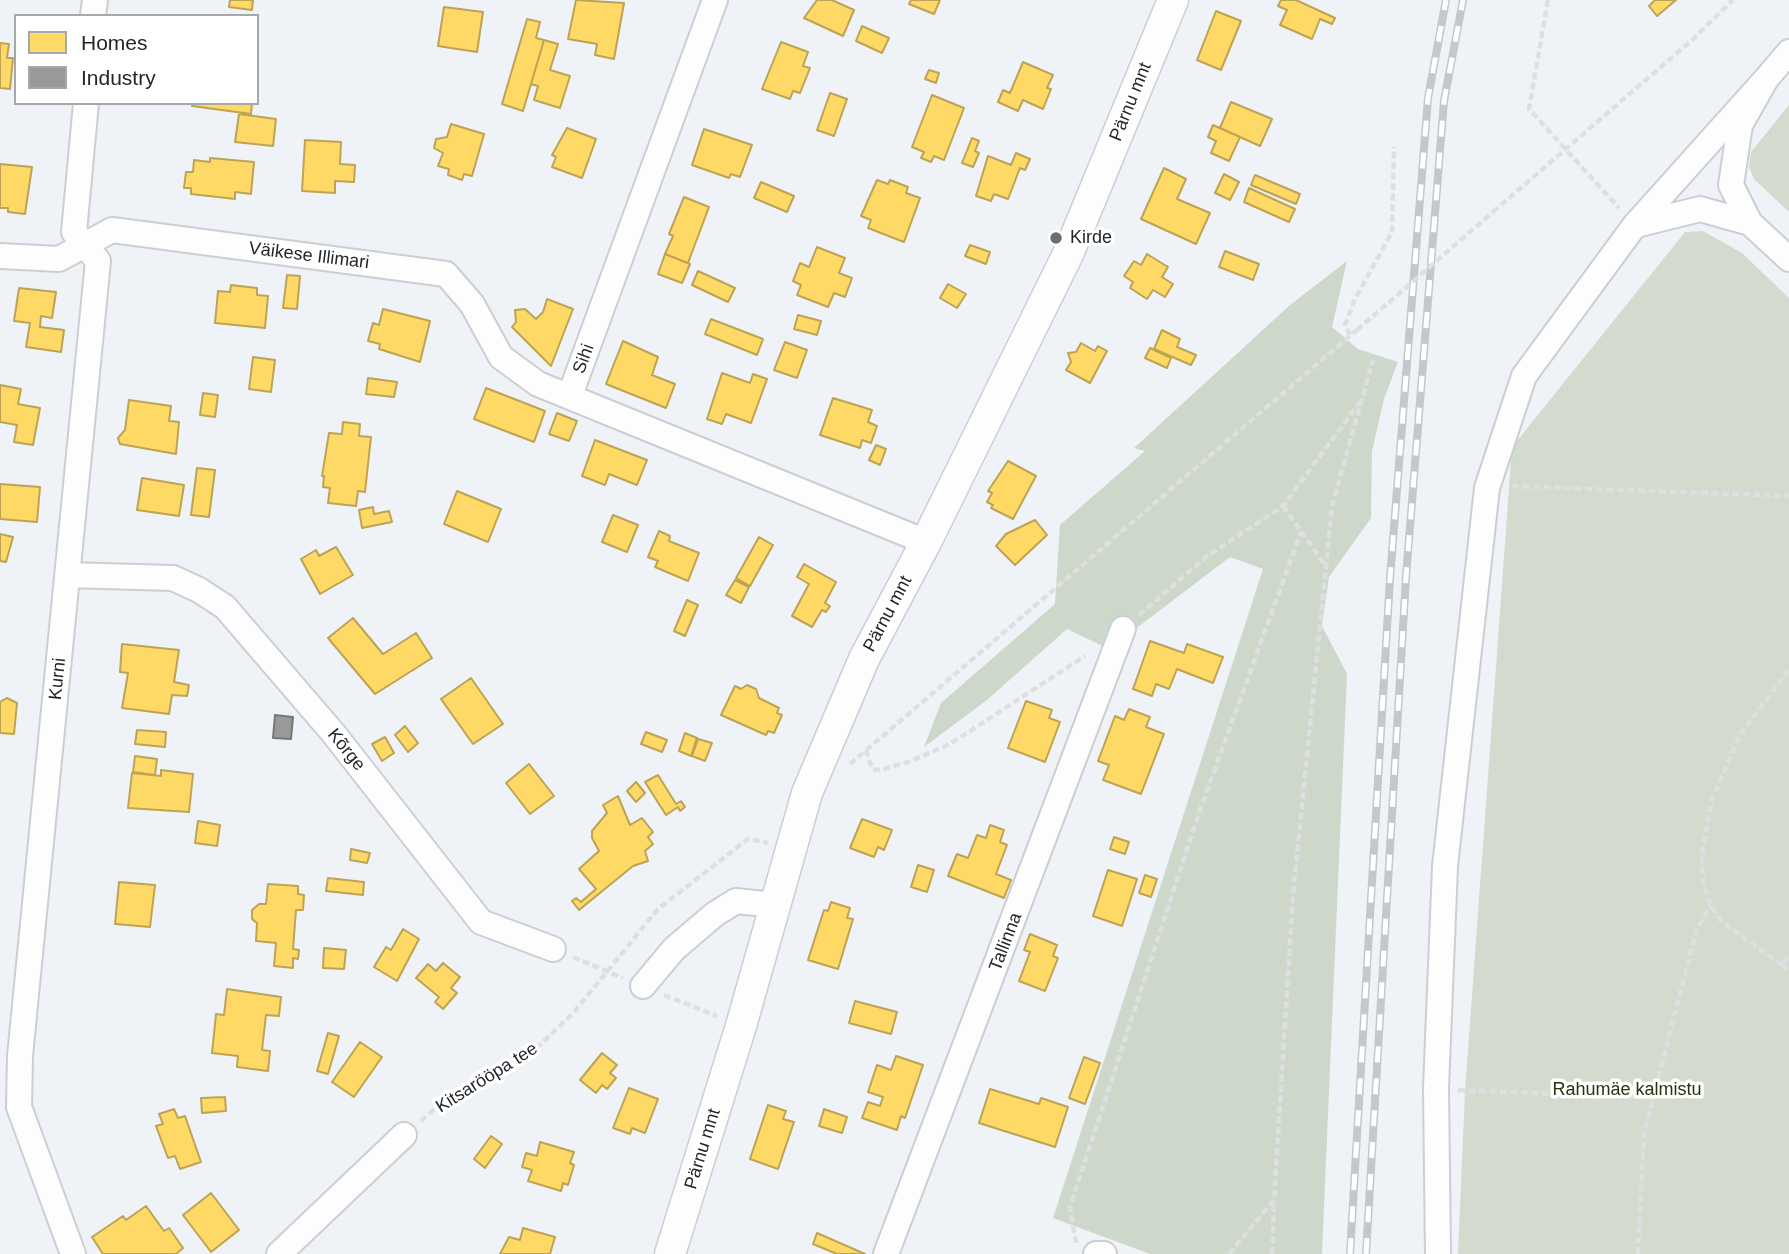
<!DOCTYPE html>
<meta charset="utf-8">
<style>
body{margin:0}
#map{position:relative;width:1789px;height:1254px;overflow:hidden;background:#eff3f8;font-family:Arial,sans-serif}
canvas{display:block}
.legend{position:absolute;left:14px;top:14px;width:245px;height:91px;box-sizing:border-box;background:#fff;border:2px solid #a7a8a9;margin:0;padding:9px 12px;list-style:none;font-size:21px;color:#232629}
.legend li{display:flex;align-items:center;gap:14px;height:35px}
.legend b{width:35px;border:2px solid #a7a8a9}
</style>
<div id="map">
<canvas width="1789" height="1254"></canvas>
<ul class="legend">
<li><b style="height:19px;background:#ffd966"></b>Homes</li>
<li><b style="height:19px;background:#999"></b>Industry</li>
</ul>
</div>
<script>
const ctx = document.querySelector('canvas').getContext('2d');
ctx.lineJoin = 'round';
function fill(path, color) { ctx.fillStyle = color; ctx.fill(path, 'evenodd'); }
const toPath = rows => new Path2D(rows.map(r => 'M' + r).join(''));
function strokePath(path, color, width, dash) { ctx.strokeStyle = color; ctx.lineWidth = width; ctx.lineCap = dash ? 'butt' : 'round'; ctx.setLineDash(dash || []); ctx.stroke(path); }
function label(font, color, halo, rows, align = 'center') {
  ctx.font = font + ' Arial,sans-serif'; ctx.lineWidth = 7; ctx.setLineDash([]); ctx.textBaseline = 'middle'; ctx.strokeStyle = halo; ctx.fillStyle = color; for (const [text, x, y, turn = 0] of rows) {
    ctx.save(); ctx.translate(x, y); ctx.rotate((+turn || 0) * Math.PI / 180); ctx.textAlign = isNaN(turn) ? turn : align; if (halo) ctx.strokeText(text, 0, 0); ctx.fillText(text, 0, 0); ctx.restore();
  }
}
fill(toPath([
 [1789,105,1789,212,1754,179,1749,167,1751,152],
 [1703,231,1742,253,1789,298,1789,1254,1458,1254,1465,1091,1512,447,1685,232]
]), '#d2dbce');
fill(toPath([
 [1347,261,1332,327,1358,349,1398,362,1384,399,1372,451,1371,518,1329,577,1322,626,1347,674,1322,1254,1150,1254,1053,1218,1263,569,1230,557,1109,649,1067,629,987,700,924,747,941,703,1055,604,1060,525,1145,451,1134,448,1290,305]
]), '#ced8ca');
const homes = toPath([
 [230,0,253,0,252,10,229,7,230,0],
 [576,0,624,3,614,59,595,55,597,44,568,39,576,0],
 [817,0,832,0,854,10,843,36,804,18,817,0],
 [911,0,940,0,934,14,909,4,911,0],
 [1281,0,1296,0,1335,18,1332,24,1320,19,1312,39,1280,25,1287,10,1278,6,1281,0],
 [1655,0,1676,0,1657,16,1649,6,1655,0],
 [444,7,483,12,477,52,438,46,444,7],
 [1216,11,1241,21,1221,70,1197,60,1216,11],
 [527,19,540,22,536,38,544,40,523,111,502,104,527,19],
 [862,26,889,38,882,53,856,41,862,26],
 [544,40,558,44,550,70,570,76,560,108,534,100,538,86,531,84,544,40],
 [781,42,808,52,803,66,810,68,800,93,793,91,790,99,762,89,781,42],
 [0,43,9,44,7,58,13,58,10,89,0,88,0,43],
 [1023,62,1053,75,1047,88,1051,89,1043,109,1023,100,1018,111,998,102,1003,90,1010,93,1023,62],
 [929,70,939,73,936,83,925,79,929,70],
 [830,93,847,99,834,136,817,130,830,93],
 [932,95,964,108,944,160,934,156,931,162,921,158,924,152,912,147,932,95],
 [1231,102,1272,119,1260,146,1220,128,1231,102],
 [193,103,252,103,251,114,192,106,193,103],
 [239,114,276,119,273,146,235,142,239,114],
 [451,124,484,134,472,176,464,174,462,180,448,175,449,169,438,166,443,153,434,148,436,139,447,137,451,124],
 [1213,125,1240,137,1229,161,1211,153,1216,141,1208,137,1213,125],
 [567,128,596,139,582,178,552,167,556,157,552,155,567,128],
 [704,129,752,145,740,177,731,174,729,178,692,165,704,129],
 [972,138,979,141,975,151,979,153,973,167,962,163,972,138],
 [305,140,341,142,340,164,355,165,354,182,335,181,335,193,302,191,305,140],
 [1016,153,1030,159,1025,170,1020,168,1008,199,994,194,991,201,976,196,988,156,1011,165,1016,153],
 [210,158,254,162,251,194,235,192,235,199,191,194,191,188,184,188,186,172,193,172,194,160,210,162,210,158],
 [0,164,32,167,25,214,8,212,8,208,0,208,0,164],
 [1164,168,1186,179,1177,199,1210,213,1196,244,1141,219,1164,168],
 [1224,174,1239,182,1230,200,1215,193,1224,174],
 [1255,175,1300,194,1296,204,1251,185,1255,175],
 [877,180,888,184,890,180,908,187,906,193,920,198,904,242,868,228,871,220,861,216,877,180],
 [761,182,794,196,787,212,754,198,761,182],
 [1249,188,1295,209,1289,222,1244,202,1249,188],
 [684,197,709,207,688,263,665,254,673,236,669,234,684,197],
 [970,245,990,252,986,264,965,256,970,245],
 [817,247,845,258,839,273,852,278,845,297,834,293,828,307,797,295,801,285,793,281,800,263,809,267,817,247],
 [1225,251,1259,264,1253,280,1219,267,1225,251],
 [665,254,690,264,682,283,658,274,665,254],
 [1147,254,1168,267,1162,277,1173,284,1165,297,1153,290,1147,299,1130,288,1133,282,1124,276,1134,261,1141,265,1147,254],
 [698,271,735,288,728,302,692,285,698,271],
 [287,275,300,276,297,309,283,308,287,275],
 [948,284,966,294,957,308,940,298,948,284],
 [231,285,257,288,257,295,268,296,265,328,215,323,218,291,230,292,231,285],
 [19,288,56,292,52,318,41,316,40,327,64,330,61,352,26,347,30,323,14,321,19,288],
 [547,299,573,309,551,366,512,327,516,322,515,310,525,309,536,319,543,312,547,299],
 [383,309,430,321,420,362,379,349,380,344,368,341,373,323,379,325,383,309],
 [798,315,821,321,817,335,794,329,798,315],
 [711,319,763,339,757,355,705,334,711,319],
 [1162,330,1180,339,1177,347,1196,355,1191,365,1154,349,1162,330],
 [623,341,658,357,652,375,675,384,666,408,606,384,623,341],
 [785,342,807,350,797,378,774,370,785,342],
 [1081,343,1095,351,1098,346,1107,351,1090,383,1066,370,1071,362,1068,353,1076,352,1081,343],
 [1150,348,1171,358,1167,368,1145,358,1150,348],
 [253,357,275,360,271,392,249,389,253,357],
 [722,373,750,383,753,374,767,379,751,423,726,414,722,424,707,419,722,373],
 [368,378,397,382,394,397,366,394,368,378],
 [0,385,21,389,18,404,40,408,33,445,14,442,17,425,0,422,0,385],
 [486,388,545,411,534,442,474,419,486,388],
 [203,393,218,395,215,417,200,415,203,393],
 [833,398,872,410,868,422,877,426,871,443,862,440,860,448,820,435,833,398],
 [129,400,171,406,169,421,179,422,176,454,120,444,118,438,125,430,129,400],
 [557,413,577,421,569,441,549,434,557,413],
 [343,422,360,424,359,436,371,437,365,492,358,491,356,506,328,503,330,488,323,487,324,476,322,476,329,433,342,434,343,422],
 [595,440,647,460,637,485,609,474,605,485,582,476,595,440],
 [876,445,886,449,880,465,869,460,876,445],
 [1008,461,1036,476,1013,519,991,508,993,505,987,502,992,493,988,491,1008,461],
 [197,468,215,470,209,517,191,515,197,468],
 [142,478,184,485,179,516,137,510,142,478],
 [0,484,40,487,37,522,0,519,0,484],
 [457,491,501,509,488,542,444,524,457,491],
 [373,507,374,514,389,511,392,522,362,528,359,510,373,507],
 [613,515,638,525,627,552,602,542,613,515],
 [1035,520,1047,535,1015,565,996,546,1006,534,1035,520],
 [659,531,670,536,669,541,699,553,688,581,655,567,658,561,648,557,659,531],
 [0,534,13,537,6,562,0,561,0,534],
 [759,537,773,545,750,586,736,578,759,537],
 [336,547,353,575,320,594,301,559,316,550,319,556,336,547],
 [804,564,836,582,825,603,830,606,826,612,822,610,812,627,792,616,809,584,797,577,804,564],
 [735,580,749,587,741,603,726,595,735,580],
 [687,600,698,605,685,636,674,631,687,600],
 [353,618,383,654,416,633,432,658,375,694,328,638,353,618],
 [1150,641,1184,653,1187,644,1223,657,1213,683,1177,669,1169,689,1156,684,1152,696,1133,689,1150,641],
 [122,644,179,650,174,682,189,685,187,696,172,695,169,714,122,708,128,673,120,672,122,644],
 [471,678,503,724,473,744,441,699,471,678],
 [747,685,756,689,759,698,779,708,777,713,782,715,774,733,768,731,766,735,721,715,735,686,741,689,747,685],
 [7,698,17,703,14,734,0,733,0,702,7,698],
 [1026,701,1052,710,1049,718,1060,722,1045,762,1008,748,1026,701],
 [1129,709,1150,717,1146,727,1164,734,1141,794,1103,780,1109,765,1098,761,1115,716,1124,720,1129,709],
 [405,726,418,743,408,752,395,735,405,726],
 [137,730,166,732,165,747,135,744,137,730],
 [646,732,667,740,662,752,641,744,646,732],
 [685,733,697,738,691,756,679,751,685,733],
 [385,737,394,753,382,761,372,744,385,737],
 [698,739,712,743,705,761,692,756,698,739],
 [135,756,157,759,155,775,133,772,135,756],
 [529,764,554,796,530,814,506,783,529,764],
 [161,770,193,774,189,812,128,808,132,773,161,776,161,770],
 [658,775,676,804,681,801,685,807,680,811,678,807,666,815,645,782,658,775],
 [636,782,645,793,636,802,627,791,636,782],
 [618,796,630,825,642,818,653,832,648,837,653,844,645,851,648,861,633,866,579,910,572,901,576,898,581,902,596,889,579,869,599,851,592,838,592,831,607,813,603,805,618,796],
 [862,819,892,830,884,850,878,847,874,857,850,848,862,819],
 [198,821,220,825,217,846,195,843,198,821],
 [990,825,1004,830,1000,842,1007,845,996,874,1011,880,1004,898,948,876,957,854,968,858,977,835,986,838,990,825],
 [1114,837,1129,842,1125,854,1110,849,1114,837],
 [351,849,370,853,367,863,350,860,351,849],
 [918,865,934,870,927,892,911,887,918,865],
 [1108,870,1137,879,1122,926,1093,916,1108,870],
 [1145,875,1157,879,1151,897,1139,893,1145,875],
 [328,878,364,882,363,895,326,891,328,878],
 [119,882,155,885,150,927,115,924,119,882],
 [268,884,298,886,298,894,304,895,303,910,296,910,293,949,299,950,298,959,293,958,293,968,274,966,276,943,256,941,257,923,252,919,252,910,259,904,266,904,268,884],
 [831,902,850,908,847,918,853,919,838,969,808,960,824,910,828,911,831,902],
 [403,929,419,939,397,981,374,967,386,947,391,950,403,929],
 [1030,934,1057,945,1053,956,1058,958,1045,991,1019,981,1030,952,1024,950,1030,934],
 [324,948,346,950,344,969,323,968,324,948],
 [443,963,460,977,451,988,457,993,443,1009,435,1002,439,997,416,978,428,964,436,971,443,963],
 [227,989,281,997,279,1016,266,1015,262,1050,270,1051,268,1071,237,1067,238,1056,212,1053,216,1014,224,1015,227,989],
 [855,1001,897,1012,891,1034,849,1023,855,1001],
 [328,1033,339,1036,328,1074,317,1071,328,1033],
 [360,1042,382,1057,354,1097,332,1082,360,1042],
 [602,1053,617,1065,610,1073,616,1078,607,1089,602,1085,596,1093,580,1080,602,1053],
 [896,1056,923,1065,905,1118,901,1116,897,1130,862,1118,868,1102,880,1106,883,1097,868,1092,877,1065,891,1070,896,1056],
 [1084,1057,1100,1063,1085,1104,1069,1098,1084,1057],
 [629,1088,658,1099,645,1133,632,1128,630,1134,613,1128,629,1088],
 [990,1089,1039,1104,1041,1098,1068,1107,1055,1147,979,1123,990,1089],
 [225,1097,226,1111,202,1113,201,1098,225,1097],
 [768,1105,786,1111,783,1119,794,1122,778,1169,750,1159,768,1105],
 [174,1109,178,1118,185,1116,201,1162,180,1169,175,1156,168,1158,156,1126,163,1124,159,1114,174,1109],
 [824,1109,847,1117,842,1133,819,1126,824,1109],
 [491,1136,502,1144,485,1168,474,1159,491,1136],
 [540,1142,574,1152,570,1163,574,1165,568,1185,563,1183,561,1191,528,1181,532,1170,522,1167,526,1153,537,1156,540,1142],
 [211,1193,239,1230,211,1252,183,1215,211,1193],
 [146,1206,164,1231,169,1228,183,1248,176,1254,103,1254,92,1237,123,1216,126,1220,146,1206],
 [523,1228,555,1237,550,1254,500,1254,509,1237,520,1240,523,1228],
 [817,1233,865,1254,837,1254,813,1244,817,1233]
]);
fill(homes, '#ffd966');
strokePath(homes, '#bda354', 2);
const industry = toPath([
 [275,715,293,717,291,739,273,738,275,715]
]);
fill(industry, '#999');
strokePath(industry, '#767677', 2);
const minor = toPath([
 [93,16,95,0],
 [1789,52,1766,79,1740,125,1731,185,1750,223,1789,259],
 [1636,225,1700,209,1750,223],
 [0,256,59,259,112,230,446,274,472,304,501,357,538,384,926,542],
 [570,395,715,0],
 [68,575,173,578,199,590,225,607,334,734,481,922,553,949],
 [643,986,674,949,715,914,736,901,775,905],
 [73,1254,19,1107,20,1056,98,261,74,232,86,103],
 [279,1254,404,1135],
 [886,1254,1123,629],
 [1096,1254,1104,1254],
 [1438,1254,1436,1088,1445,866,1487,488,1524,376,1635,225,1766,79]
]);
const major = toPath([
 [670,1254,741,1026,807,793,864,659,926,542,1069,252,1173,0]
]);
strokePath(minor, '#cbced2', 28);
strokePath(major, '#cbced2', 33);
strokePath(toPath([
 [1548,0,1529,109,1619,208],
 [1493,212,1692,40,1733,0],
 [1350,335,1345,325,1355,299,1392,232,1394,147],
 [1512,486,1789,496],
 [1283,506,1325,565],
 [1139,615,1206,557,1283,506,1360,402],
 [1789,670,1741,733,1712,799,1702,854,1703,883,1711,906,1721,921,1782,965,1789,955],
 [866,750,872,769,881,770,911,761,950,744,1085,656],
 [850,764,1357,330],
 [573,957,623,978],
 [1782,965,1789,970],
 [664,995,717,1016],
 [1458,1090,1653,1098],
 [421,1121,439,1105,540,1045,574,1012,658,909,748,839,768,843],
 [1076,1243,1070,1207,1199,813,1301,532],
 [1229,1254,1274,1200,1293,895,1332,506,1373,360],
 [1272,1254,1274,1201],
 [1638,1254,1644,1133,1697,928,1711,906]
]), '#dfdfe1', 4.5, [7, 3.5]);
strokePath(minor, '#fdfdfe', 24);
strokePath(major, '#fdfdfe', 30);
const rail = toPath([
 [1350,1254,1390,578,1428,98,1446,0],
 [1366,1254,1406,577,1444,101,1463,0]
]);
strokePath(rail, '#c5c7c8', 8);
strokePath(rail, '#fff', 5, [16]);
strokePath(toPath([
 [1357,330,1493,212]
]), '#dfdfe1', 4.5, [7, 3.5]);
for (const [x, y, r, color] of [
 [1056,238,7,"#6a6e71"]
]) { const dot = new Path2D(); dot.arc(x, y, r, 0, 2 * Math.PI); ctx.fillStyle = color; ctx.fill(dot); strokePath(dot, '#fff', 2.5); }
label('18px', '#232629', '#fff', [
 ["Pärnu mnt",1131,102,-68],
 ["Väikese Illimari",309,256,7],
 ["Sihi",584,359,-70],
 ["Pärnu mnt",888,614,-62],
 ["Kurni",58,679,-84],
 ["Kõrge",346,750,51],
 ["Tallinna",1006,942,-69],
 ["Kitsarööpa tee",487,1078,-32],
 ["Pärnu mnt",703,1149,-73]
]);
label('18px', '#232629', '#fff', [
 ["Kirde",1070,238]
], 'left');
label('18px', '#243609', '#fff', [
 ["Rahumäe kalmistu",1627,1090]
]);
</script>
